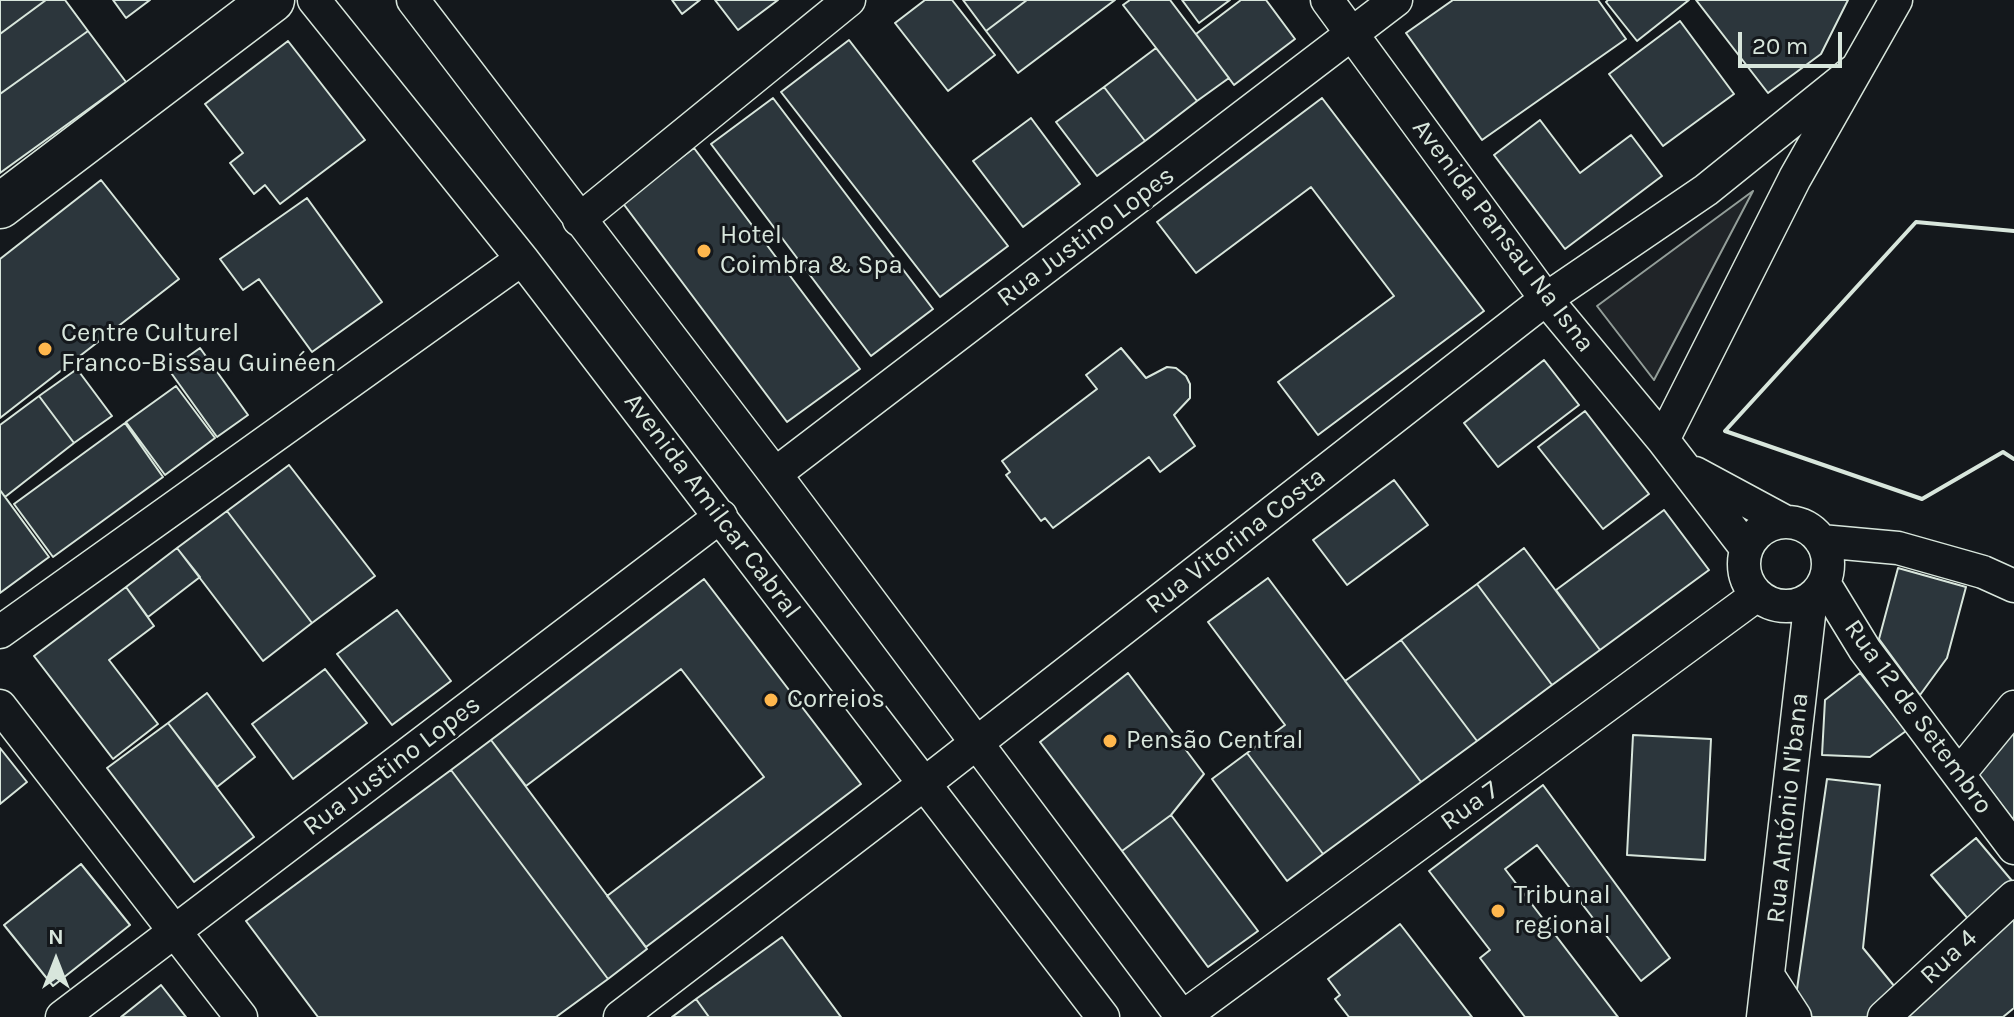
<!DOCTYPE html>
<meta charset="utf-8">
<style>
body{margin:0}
#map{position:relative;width:2014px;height:1017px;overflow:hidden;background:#14181c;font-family:Karla,sans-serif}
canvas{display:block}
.north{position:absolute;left:16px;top:921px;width:80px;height:80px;-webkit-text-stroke:6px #14181c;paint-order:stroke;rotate:0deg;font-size:22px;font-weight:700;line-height:32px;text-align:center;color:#d8e6dc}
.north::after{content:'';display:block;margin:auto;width:28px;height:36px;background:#d8e6dc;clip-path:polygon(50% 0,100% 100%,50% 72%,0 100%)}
.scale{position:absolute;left:1738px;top:32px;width:104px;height:36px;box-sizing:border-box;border:4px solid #d8e6dc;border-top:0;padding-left:10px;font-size:24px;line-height:28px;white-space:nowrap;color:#d8e6dc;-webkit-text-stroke:6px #14181c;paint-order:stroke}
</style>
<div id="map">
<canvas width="2014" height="1017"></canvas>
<div class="north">N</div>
<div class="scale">20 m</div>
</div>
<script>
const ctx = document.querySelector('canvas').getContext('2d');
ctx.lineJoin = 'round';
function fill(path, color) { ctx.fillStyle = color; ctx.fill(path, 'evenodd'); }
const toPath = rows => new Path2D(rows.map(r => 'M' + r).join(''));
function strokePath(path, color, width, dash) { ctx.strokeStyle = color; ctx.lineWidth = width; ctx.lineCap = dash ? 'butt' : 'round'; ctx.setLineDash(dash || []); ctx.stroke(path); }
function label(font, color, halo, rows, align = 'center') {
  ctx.font = font + ' Karla,sans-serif'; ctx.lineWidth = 6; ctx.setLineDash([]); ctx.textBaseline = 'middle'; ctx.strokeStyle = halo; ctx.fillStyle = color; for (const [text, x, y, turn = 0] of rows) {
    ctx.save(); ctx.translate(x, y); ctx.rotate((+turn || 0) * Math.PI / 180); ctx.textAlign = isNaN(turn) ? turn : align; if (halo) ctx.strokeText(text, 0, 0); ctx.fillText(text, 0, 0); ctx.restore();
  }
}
const green = toPath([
 [1753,191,1654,380,1597,306,1753,191]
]);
fill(green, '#202428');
strokePath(green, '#939e99', 2);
const building = toPath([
 [0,0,46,0,0,34,0,0],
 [46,0,65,0,88,31,0,94,0,34,46,0],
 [113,0,150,0,126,18,113,0],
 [672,0,700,0,682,14,672,0],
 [715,0,778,0,738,30,715,0],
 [925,0,952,0,995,55,948,91,895,23,925,0],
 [963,0,1027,0,986,31,963,0],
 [1027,0,1115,0,1018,73,986,31,1027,0],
 [1130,0,1170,0,1229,78,1197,101,1123,5,1130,0],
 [1182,0,1230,0,1199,23,1182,0],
 [1241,0,1266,0,1295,39,1234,85,1196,34,1241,0],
 [1453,0,1598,0,1626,39,1482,140,1406,33,1453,0],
 [1608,0,1689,0,1637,41,1606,2,1608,0],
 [1696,0,1848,0,1821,54,1768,93,1696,0],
 [1680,21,1734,94,1663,146,1609,74,1680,21],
 [88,31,126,82,0,173,0,94,88,31],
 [849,40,1008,246,940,297,781,92,849,40],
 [288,41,365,140,280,204,265,185,254,194,230,163,243,153,205,104,288,41],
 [1156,48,1197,101,1145,141,1104,87,1156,48],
 [1104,87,1145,141,1097,176,1056,122,1104,87],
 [773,98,933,309,871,356,711,144,773,98],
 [1322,98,1484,311,1318,435,1278,382,1394,296,1311,187,1196,273,1157,222,1322,98],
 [1031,118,1080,184,1023,227,973,161,1031,118],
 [1540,120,1580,173,1631,135,1662,176,1565,249,1494,155,1540,120],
 [694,148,860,369,787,422,622,202,694,148],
 [101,180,179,279,0,418,0,259,101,180],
 [307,198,382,302,312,352,259,279,243,290,220,259,307,198],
 [200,348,248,415,217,437,169,370,200,348],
 [1121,348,1146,378,1167,367,1176,368,1186,376,1190,384,1190,398,1174,415,1195,446,1160,472,1149,457,1053,528,1045,518,1041,521,1006,475,1010,472,1002,461,1097,389,1086,375,1121,348],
 [1544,360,1579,405,1498,467,1464,423,1544,360],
 [77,369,112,416,74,443,39,396,77,369],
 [176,386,215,438,165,475,126,422,176,386],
 [39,396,74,443,5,497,0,490,0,425,39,396],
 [1585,411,1649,494,1603,529,1538,447,1585,411],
 [125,423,163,477,53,557,14,504,125,423],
 [289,465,375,576,312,623,227,511,289,465],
 [1394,480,1428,525,1347,585,1313,540,1394,480],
 [0,490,49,557,0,593,0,490],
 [1664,510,1709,570,1600,650,1556,590,1664,510],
 [227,511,312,623,263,661,177,548,227,511],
 [177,548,200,577,148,617,126,587,177,548],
 [1524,548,1600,650,1552,685,1477,584,1524,548],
 [1898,568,1966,587,1947,658,1920,695,1879,639,1898,568],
 [1268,578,1421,782,1323,854,1247,753,1285,725,1208,622,1268,578],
 [704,579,861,784,646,947,607,896,764,777,681,669,526,786,491,740,704,579],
 [1477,584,1552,685,1477,741,1401,640,1477,584],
 [126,587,154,626,109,660,158,724,113,759,34,656,126,587],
 [397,610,451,681,392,725,337,654,397,610],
 [1401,640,1477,741,1421,782,1345,681,1401,640],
 [325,669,367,723,293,779,252,724,325,669],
 [1128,673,1204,774,1171,815,1122,851,1040,742,1128,673],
 [1860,673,1906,731,1870,757,1822,755,1825,700,1860,673],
 [207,693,255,757,217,787,168,723,207,693],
 [168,723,254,837,194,882,107,768,168,723],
 [2014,732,2014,821,1978,774,2014,732],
 [1633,735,1711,739,1705,860,1627,855,1633,735],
 [491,740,647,949,608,979,451,770,491,740],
 [0,748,27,782,0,804,0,748],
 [1247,753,1323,854,1287,881,1212,779,1247,753],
 [451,770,608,979,556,1017,318,1017,246,921,451,770],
 [1827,779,1880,785,1863,948,1895,987,1869,1017,1801,1017,1794,1010,1827,779],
 [1543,785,1670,958,1641,981,1537,845,1505,869,1618,1017,1525,1017,1480,958,1490,950,1429,871,1543,785],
 [1171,815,1258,931,1208,967,1122,851,1171,815],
 [1976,838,2013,882,1969,920,1931,875,1976,838],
 [81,864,130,925,53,986,4,925,81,864],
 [2014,913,2014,1008,2003,1017,1898,1017,2014,913],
 [1400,924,1472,1017,1349,1017,1335,999,1340,995,1328,979,1400,924],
 [782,937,841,1017,709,1017,696,999,782,937],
 [161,985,186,1017,121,1017,161,985],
 [696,999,709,1017,672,1017,696,999]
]);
fill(building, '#2c363c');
strokePath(building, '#d8e6dc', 2);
const street = toPath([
 [314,0,522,259,1103,1017],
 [413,0,775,474,1182,1017],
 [1327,0,1546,299,1663,440,1746,548],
 [579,220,849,0],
 [1663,440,1795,178,1896,0],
 [1695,473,1784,521],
 [775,474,1396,0],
 '1744 564a42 42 0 1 1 84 0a42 42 0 1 1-84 0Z',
 [1821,541,1898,548,1983,572,2014,586],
 [1824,583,1865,650,2014,848],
 [0,632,522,259],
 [0,706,241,1017],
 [1959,774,2014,707],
 [1769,977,1795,1017],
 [62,1017,721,516],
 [620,1017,924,784,1546,299,1706,190,1855,70],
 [1183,1017,1757,595],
 [1763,1017,1811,598],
 [1884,1017,2014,897]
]);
const secondary = toPath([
 [0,206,272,0]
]);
strokePath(street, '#d8e6dc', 35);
strokePath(secondary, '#d8e6dc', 47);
strokePath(street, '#14181c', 32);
strokePath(secondary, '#14181c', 44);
strokePath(toPath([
 [2014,231,1916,222,1725,431,1922,499,2003,452,2014,459]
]), '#d8e6dc', 4);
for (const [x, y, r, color] of [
 [704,251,8,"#ffb74d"],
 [45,349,8,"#ffb74d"],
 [771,700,8,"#ffb74d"],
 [1110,741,8,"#ffb74d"],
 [1498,911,8,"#ffb74d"]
]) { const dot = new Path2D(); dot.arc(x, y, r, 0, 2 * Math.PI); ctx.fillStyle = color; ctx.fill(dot); strokePath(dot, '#14181c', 3); }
label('26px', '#d8e6dc', '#14181c', [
 ["Hotel",720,236],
 ["Coimbra & Spa",720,266],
 ["Centre Culturel",61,334],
 ["Franco-Bissau Guinéen",61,364],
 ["Correios",787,700],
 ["Pensão Central",1126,741],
 ["Tribunal",1514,896],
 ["regional",1514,926]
], 'left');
label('26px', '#d8e6dc', '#14181c', [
 ["Avenida Pansau Na Isna",1503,236,53],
 ["Rua Justino Lopes",1086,237,-37],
 ["Avenida Amilcar Cabral",712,506,53],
 ["Rua Vitorina Costa",1236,541,-38],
 ["Rua 12 de Setembro",1918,717,54],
 ["Rua Justino Lopes",392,766,-37],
 ["Rua 7",1470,806,-36],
 ["Rua António N'bana",1788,808,-84],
 ["Rua 4",1949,957,-43]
]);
</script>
